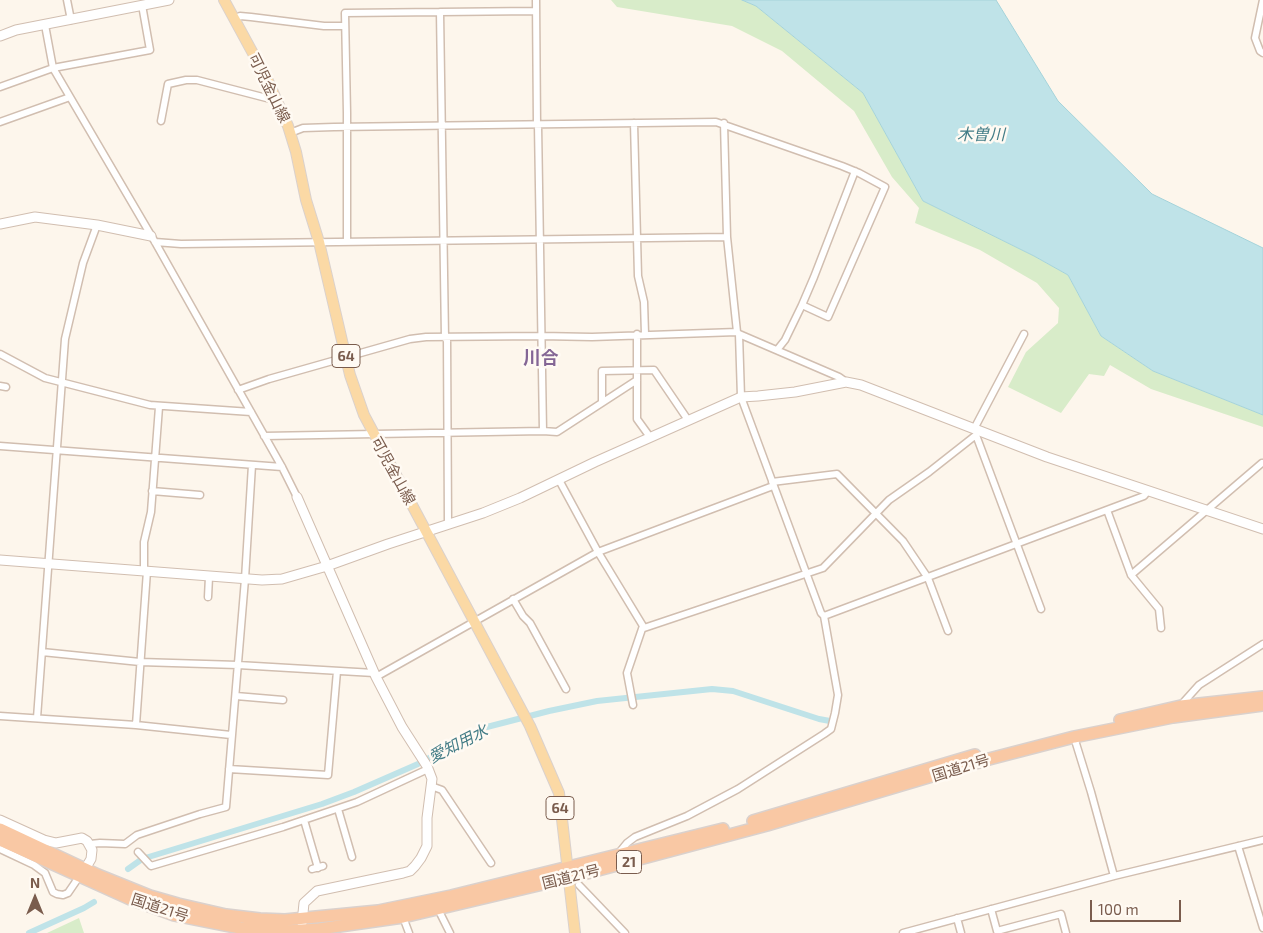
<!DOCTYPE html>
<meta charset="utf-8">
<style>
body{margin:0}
#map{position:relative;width:1263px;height:933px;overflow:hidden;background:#fdf6ec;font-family:"Exo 2",sans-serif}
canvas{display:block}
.north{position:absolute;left:10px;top:873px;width:50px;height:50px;-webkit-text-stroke:4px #fffaf3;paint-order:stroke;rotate:0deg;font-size:14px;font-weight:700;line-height:20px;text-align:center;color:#7a5c4d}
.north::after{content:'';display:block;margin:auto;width:18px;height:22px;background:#7a5c4d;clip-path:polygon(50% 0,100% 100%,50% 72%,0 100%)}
.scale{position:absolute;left:1090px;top:900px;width:91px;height:22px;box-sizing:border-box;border:2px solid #7a5c4d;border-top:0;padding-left:6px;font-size:15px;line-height:18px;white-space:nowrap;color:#7a5c4d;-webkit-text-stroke:4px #fffaf3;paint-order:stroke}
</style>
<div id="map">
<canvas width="1263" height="933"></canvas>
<div class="north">N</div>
<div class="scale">100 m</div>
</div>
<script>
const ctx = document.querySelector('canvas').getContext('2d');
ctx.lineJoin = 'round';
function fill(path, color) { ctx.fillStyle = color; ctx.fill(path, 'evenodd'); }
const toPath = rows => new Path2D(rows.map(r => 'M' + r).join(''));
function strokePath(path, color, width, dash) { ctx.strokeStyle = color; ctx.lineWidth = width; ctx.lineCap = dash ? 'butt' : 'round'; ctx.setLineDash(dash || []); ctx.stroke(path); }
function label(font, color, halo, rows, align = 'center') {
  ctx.font = font + ' "Exo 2","Noto Sans JP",sans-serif'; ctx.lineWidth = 5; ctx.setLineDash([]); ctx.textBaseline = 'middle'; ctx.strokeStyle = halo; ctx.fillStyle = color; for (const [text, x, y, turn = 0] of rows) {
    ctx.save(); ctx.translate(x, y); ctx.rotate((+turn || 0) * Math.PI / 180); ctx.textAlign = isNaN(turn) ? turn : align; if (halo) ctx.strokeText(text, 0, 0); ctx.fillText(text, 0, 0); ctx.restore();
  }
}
fill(toPath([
 [611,0,742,0,756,6,863,93,923,201,1034,256,1068,275,1101,336,1153,371,1263,415,1263,427,1151,389,1110,365,1104,376,1089,374,1061,413,1008,387,1026,352,1058,323,1059,308,1037,283,980,250,915,223,919,208,892,177,854,111,782,51,732,26,617,7],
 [79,918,84,933,47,933]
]), '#d8ecc9');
const water = toPath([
 [742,0,996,0,1058,101,1152,194,1263,248,1263,415,1153,371,1101,336,1068,275,1034,256,923,201,863,93,756,6,742,0]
]);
fill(water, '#bfe3e8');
strokePath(water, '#a5d3da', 1);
strokePath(toPath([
 [128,869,142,859,322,804,354,792,418,764,483,728,549,711,597,701,712,689,733,691,819,719,830,721],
 [29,933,84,908,94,902]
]), '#bfe3e8', 6);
const minor = toPath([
 [67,0,71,20],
 [536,0,537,125],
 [1263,0,1255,38,1260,51,1263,53],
 [440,12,445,338],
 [234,19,240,16,251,17,324,26,345,26],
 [45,25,53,68,155,242,282,467,297,497],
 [0,87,53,68,150,50,142,5],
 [161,121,168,84,186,80,197,80,278,101],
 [0,122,70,97],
 [634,123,638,276,644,302,645,334],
 [290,133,303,128,334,127,716,122,842,166,859,173,885,187,828,317,802,305,785,340,777,350],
 [347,241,347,113,345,13,535,11],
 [155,242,181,244,727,237],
 [802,305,814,277,855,171],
 [637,334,637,419,650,437],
 [739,334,839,377,846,382],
 [447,337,448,524],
 [0,354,45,378,150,405,251,412],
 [0,386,6,387],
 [238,390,269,379,410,339,426,337,541,336,592,337,737,332],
 [602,402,602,371,654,370,688,420],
 [974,429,1024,334],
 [543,431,557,432,637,380],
 [976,435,1041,609],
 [264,436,543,431,538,125],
 [0,446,282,467],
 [559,480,598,552,643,626,627,673,633,705],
 [772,482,837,474,903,541,928,578,948,631],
 [152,491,200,495],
 [1107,510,1131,575,1159,609,1161,628],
 [144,571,144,542,151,512,159,407],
 [1131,575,1262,463],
 [208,597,209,577],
 [513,599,523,616,530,623,566,689],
 [824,616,1144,496,1148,491],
 [643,626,644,628,823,568,889,500,929,472,976,435,978,430],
 [42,652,140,662,238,665,374,673],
 [376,677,598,552,773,486],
 [236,696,283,700],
 [1181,705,1199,685,1263,644],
 [0,716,136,725,231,735],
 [37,718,65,339,83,263,97,225],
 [136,725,147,571],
 [1074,737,1091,792,1114,876],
 [229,769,328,775,337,671],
 [431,786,442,790,491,863],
 [338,809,352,857],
 [304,820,318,868],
 [90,844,100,843,125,844,137,835,200,814,226,807,245,579,252,465],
 [1238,846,1263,928],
 [0,849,34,865,45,873,53,892,57,894,63,895,68,893,81,874],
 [138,852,151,866,283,827,357,802,428,769],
 [618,854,627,843,635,837,687,816,738,789,824,734,831,729,835,713,838,695,824,616,821,613,741,397,739,334,737,332,727,237,724,123],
 [312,869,323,866],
 [579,885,625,933],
 [438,909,450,933],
 [991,909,997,931,1061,914,1066,933],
 [403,917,409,933],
 [957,918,961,933],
 [903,933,1114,876,1263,840]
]);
const tertiary = toPath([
 [0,36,16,30,169,0],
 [0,224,35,217,97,225,151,236],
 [297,497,376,677,402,727,427,766,432,779,427,818,427,846,421,858,415,866,410,871,403,873,317,891,304,903,302,923],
 [0,560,262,580,282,579,327,566,388,544,483,513,520,498,595,462,741,397,758,396,795,392,846,382,861,385,1047,457,1263,529],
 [0,820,44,840,56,843,77,839,82,838,87,841,92,850,91,859,85,869]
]);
const primary = toPath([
 [224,0,268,81,288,126,296,152,306,200,319,242,350,375,364,415,530,726,559,793,575,933]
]);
const trunk = toPath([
 [1120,720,1181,706,1263,697],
 [753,821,975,755],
 [0,829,98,875,150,896,178,904,226,915,260,919,285,920,378,911,451,896,723,829],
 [0,840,130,899,174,915,240,928,285,931,319,929,403,917,568,878,767,825,989,759,1074,737,1173,717,1263,705]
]);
strokePath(minor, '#d1beb0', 9);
strokePath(tertiary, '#d1beb0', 11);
strokePath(primary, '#dad1cd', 12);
strokePath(trunk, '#dad1cd', 14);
strokePath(minor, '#fff', 6);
strokePath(tertiary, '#fff', 9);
strokePath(primary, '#fbd9a5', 10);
strokePath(trunk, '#f9c8a4', 11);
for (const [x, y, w] of [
 [346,356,28],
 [560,808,28],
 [629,862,25]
]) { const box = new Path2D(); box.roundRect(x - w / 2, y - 11.5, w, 23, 4); ctx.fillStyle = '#fffaf3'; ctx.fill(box); strokePath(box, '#7a5c4d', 1); }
label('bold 14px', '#7a5c4d', null, [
 ["64",346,356],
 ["64",560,808],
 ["21",629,862]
]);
label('15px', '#7a5c4d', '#fffaf3', [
 ["可児金山線",269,88,64],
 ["可児金山線",393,471,61],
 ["国道21号",961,768,-17],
 ["国道21号",571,877,-14],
 ["国道21号",160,908,18]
]);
label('italic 16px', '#437c86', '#fffaf3', [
 ["木曽川",981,135],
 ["愛知用水",458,744,-27]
]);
label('bold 18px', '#846695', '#fffaf3', [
 ["川合",541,358]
]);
</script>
